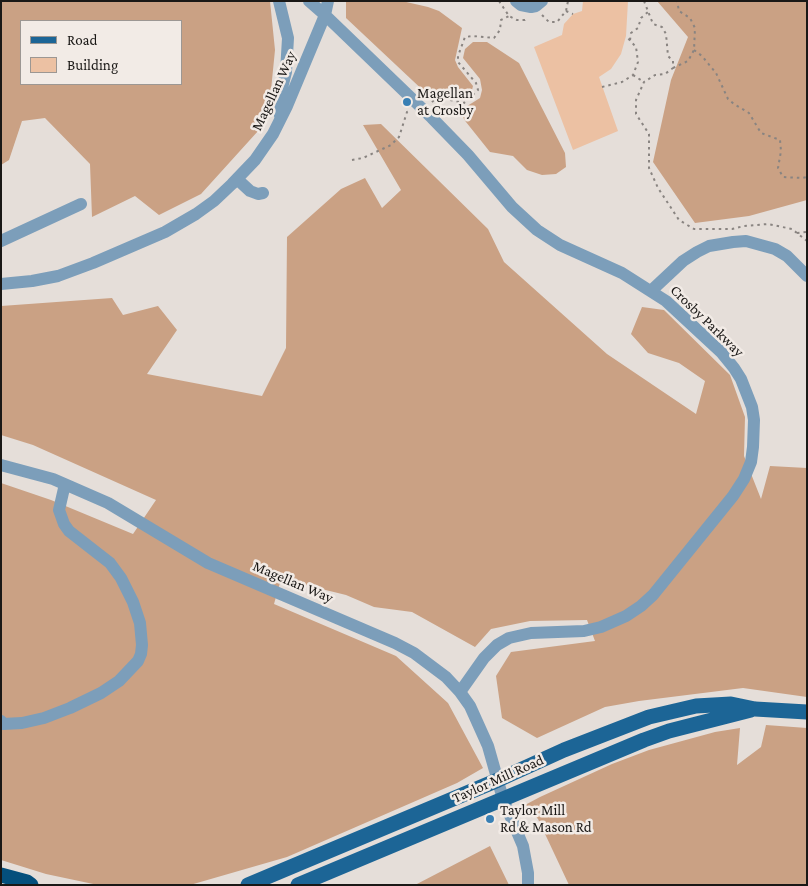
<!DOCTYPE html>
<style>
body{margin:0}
#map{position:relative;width:808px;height:886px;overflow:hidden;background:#e5ded9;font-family:"Crimson Pro",serif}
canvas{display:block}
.frame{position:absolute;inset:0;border:2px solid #1a1816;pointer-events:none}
.legend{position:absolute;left:20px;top:20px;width:162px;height:65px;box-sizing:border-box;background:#f2ebe6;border:1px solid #9c9793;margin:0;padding:6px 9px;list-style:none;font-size:15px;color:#1a1816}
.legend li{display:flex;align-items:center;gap:10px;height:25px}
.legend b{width:25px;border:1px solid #9c9793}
</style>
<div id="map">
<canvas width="808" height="886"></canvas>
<div class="frame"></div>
<ul class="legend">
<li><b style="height:6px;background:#1c6596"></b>Road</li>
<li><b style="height:14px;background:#ecc1a3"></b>Building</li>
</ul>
</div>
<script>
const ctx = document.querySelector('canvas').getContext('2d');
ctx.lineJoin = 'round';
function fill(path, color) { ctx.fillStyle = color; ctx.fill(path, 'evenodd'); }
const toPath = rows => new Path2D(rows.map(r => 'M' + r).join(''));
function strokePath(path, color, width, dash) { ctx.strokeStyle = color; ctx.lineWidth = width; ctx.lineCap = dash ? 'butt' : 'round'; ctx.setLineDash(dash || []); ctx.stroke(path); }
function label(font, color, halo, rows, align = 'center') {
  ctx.font = font + ' "Crimson Pro",serif'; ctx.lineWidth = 5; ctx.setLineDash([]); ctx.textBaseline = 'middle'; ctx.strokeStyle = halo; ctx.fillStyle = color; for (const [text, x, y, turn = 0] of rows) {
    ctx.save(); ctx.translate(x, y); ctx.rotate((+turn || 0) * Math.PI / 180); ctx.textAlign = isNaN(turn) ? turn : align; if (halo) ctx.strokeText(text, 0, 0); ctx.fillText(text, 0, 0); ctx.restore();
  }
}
fill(toPath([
 [1,1,270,1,275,50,268,120,201,194,159,215,135,196,92,217,90,164,45,118,22,121,9,160,1,165],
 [181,21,181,84,21,84,21,21],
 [346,1,402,1,428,7,439,11,462,28,455,60,458,67,473,86,472,90,465,96,458,98,439,94,429,96,346,18],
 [657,1,807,1,807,200,749,216,695,223,653,162,671,80,688,37],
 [473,42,487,42,519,63,565,153,566,167,556,174,542,175,527,170,513,156,490,152,466,122,461,114,464,108,480,98,482,90,480,79,463,58,465,49],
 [381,124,488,229,504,262,607,354,696,414,705,381,679,363,648,353,631,334,642,307,664,310,730,375,745,417,744,456,761,499,770,466,807,468,807,697,743,688,639,701,605,707,537,738,502,718,496,676,511,652,595,641,587,620,530,621,491,629,475,647,412,612,374,607,346,595,281,579,274,604,396,656,448,703,483,768,457,783,287,857,190,885,98,885,46,874,1,860,1,483,51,500,133,534,156,500,33,445,1,435,1,306,112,298,123,315,158,306,177,330,147,374,262,396,286,348,287,237,341,189,365,178,382,208,401,190,363,125],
 [766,725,807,728,807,885,569,885,538,819,525,805,540,797,612,764,649,750,715,732,740,728,737,765,761,747],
 [490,846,509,885,415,885]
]), '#caa184');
fill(toPath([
 [583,1,628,1,626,36,621,54,611,69,599,77,618,131,573,150,534,47,562,35,564,24,573,14,582,11]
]), '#ecc1a3');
strokePath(toPath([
 [499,1,509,16,517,20,525,20,527,18],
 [644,1,653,24,662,27,666,34,668,56,673,61,673,68,665,74,655,75,644,82,636,100,636,114,649,134,649,168,658,188,679,220,694,229,732,229,744,226,768,224,792,229,807,241],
 [566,11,573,14],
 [542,15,549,22,557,22,566,11,568,1],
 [630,40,631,33,638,28,641,18,648,12],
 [694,50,702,56,716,73,728,99,734,104,749,113,761,133,780,140,781,151,778,168,783,177,802,178,807,177],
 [673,68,688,61,694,50,695,28,690,18,679,11,677,1],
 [633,75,644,82],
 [602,87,622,82,633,75,638,62,636,47,626,36],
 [432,102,435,99,446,99,464,103,478,90,476,83,458,62,458,56,465,37,473,36,494,38,500,30,501,20,509,16],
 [352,160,363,158,391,145,399,137,407,112,409,111],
 [797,233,807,232]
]), '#898481', 2, [2.5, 4]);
strokePath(toPath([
 [279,1,288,38,286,72,281,92,280,116],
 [309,1,325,15,432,118,468,155,512,207,537,230,560,245,622,273,666,301,721,352,734,368,741,379,752,407,754,420,753,447,751,462,744,479,733,496,653,595,641,606,626,616,601,627,584,631,531,633,509,638,497,645,484,658,460,692],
 [516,1,521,5,531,7,536,6,542,1],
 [237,179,250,191,258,194,263,193],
 [1,241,81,204],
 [1,284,32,281,58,276,93,263,165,232,196,214,214,201,232,184,255,160,273,134,287,106,325,15,328,1],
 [652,290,683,261,697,252,709,246,733,242,746,241,775,249,787,256,807,276],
 [1,465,53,479,108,503,208,563,395,643,414,653,446,677,460,692,470,706,488,746,503,799,523,846,528,873,528,885],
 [1,721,3,724,22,723,44,718,70,708,101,693,119,681,138,661,141,654,142,645,140,623,133,602,121,578,110,563,69,531,64,524,59,510,65,484]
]), '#7c9eba', 12);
strokePath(toPath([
 [248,885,498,780,564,750,649,717,696,706,731,704,755,709,807,712],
 [298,885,644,740,669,731,751,710]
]), '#1c6596', 15);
strokePath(toPath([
 [1,875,27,882,31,885]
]), '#044f7c', 15);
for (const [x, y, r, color] of [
 [407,102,5,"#387fb4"],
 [490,819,5,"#387fb4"]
]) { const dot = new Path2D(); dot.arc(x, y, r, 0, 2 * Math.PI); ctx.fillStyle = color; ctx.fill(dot); strokePath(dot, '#f2ebe6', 2); }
label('15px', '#1a1816', '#f2ebe6', [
 ["Magellan Way",274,91,-65],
 ["Crosby Parkway",707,321,44],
 ["Magellan Way",293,582,23],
 ["Taylor Mill Road",498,779,-24]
]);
label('15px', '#1a1816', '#f2ebe6', [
 ["Magellan",417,93],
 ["at Crosby",417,110],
 ["Taylor Mill",500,810],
 ["Rd & Mason Rd",500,827]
], 'left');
</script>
